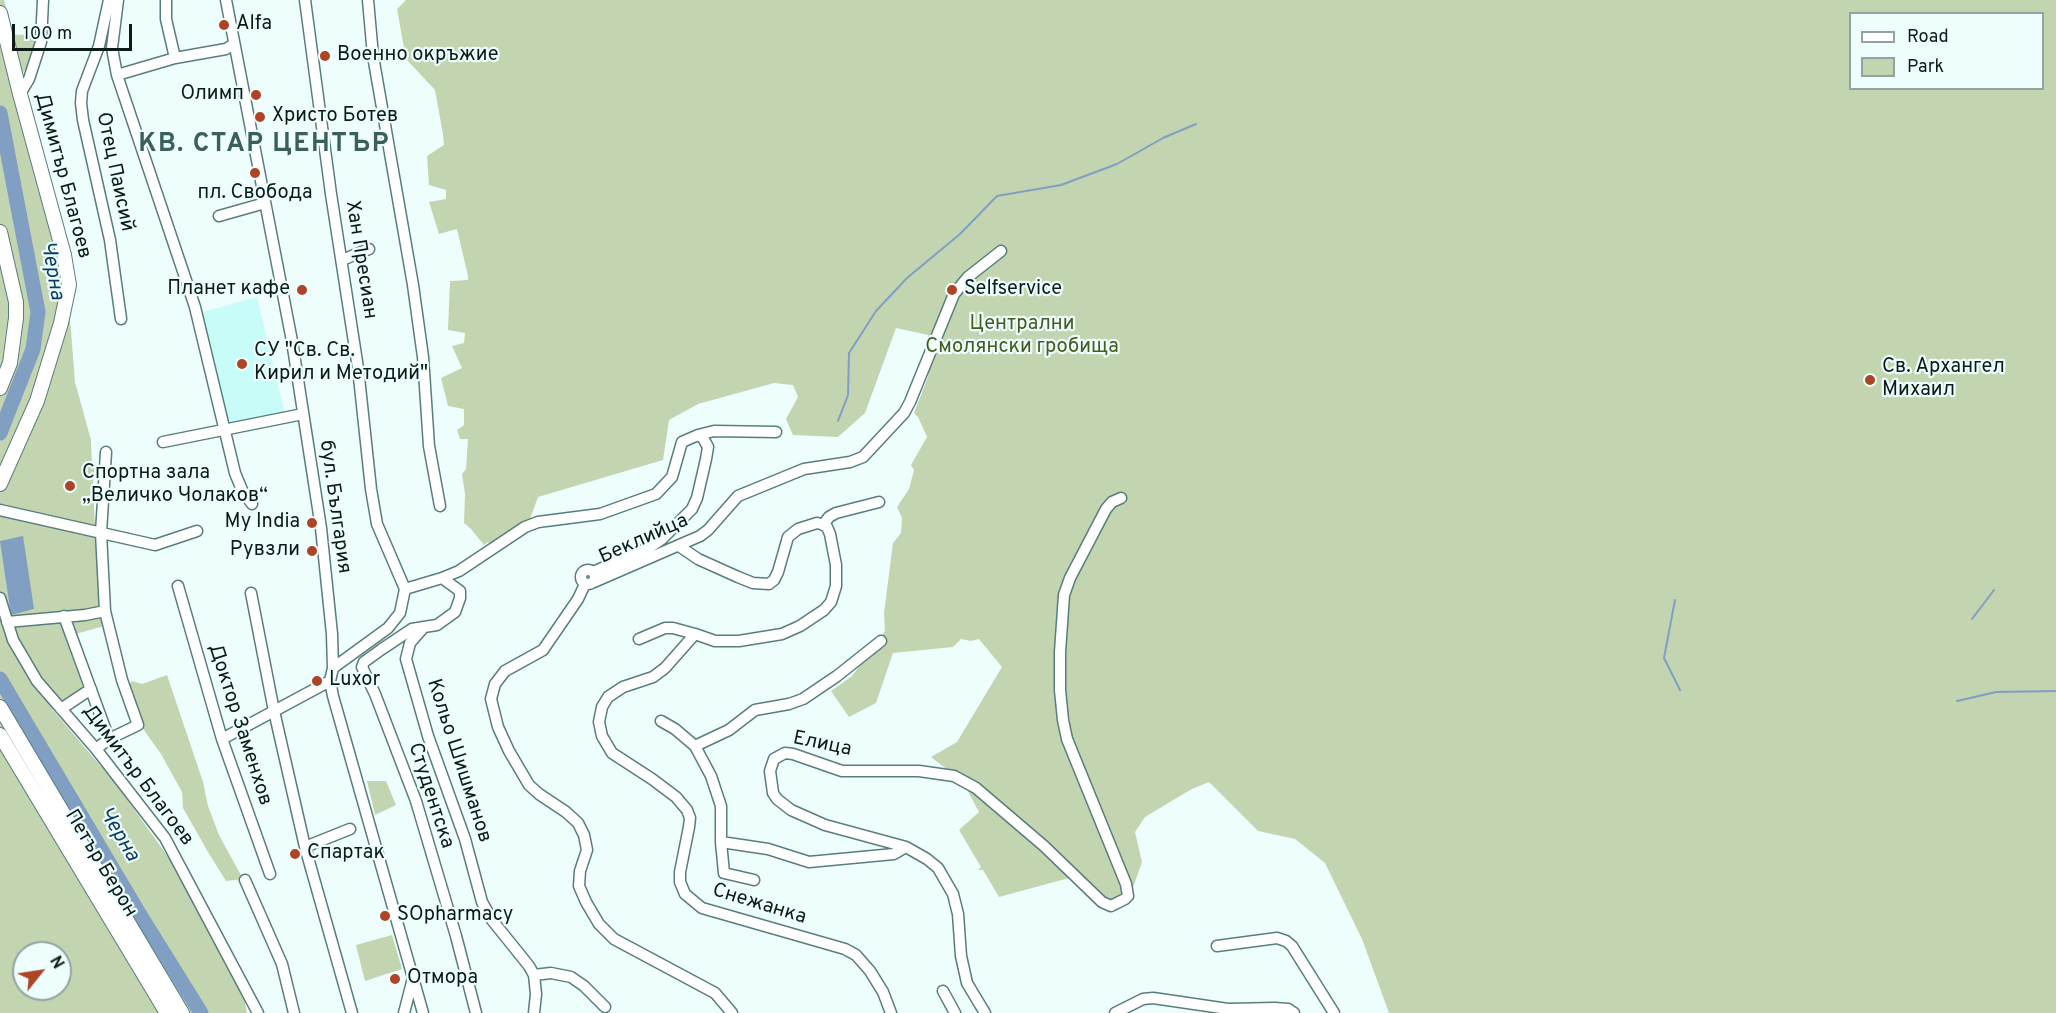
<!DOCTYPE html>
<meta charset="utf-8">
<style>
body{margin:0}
#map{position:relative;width:2056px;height:1013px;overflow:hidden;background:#eefefd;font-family:Overpass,sans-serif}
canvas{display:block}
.legend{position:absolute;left:1849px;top:12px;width:195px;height:78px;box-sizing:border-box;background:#eefefd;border:2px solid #93a3a2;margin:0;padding:8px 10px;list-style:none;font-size:18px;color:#0b1b1a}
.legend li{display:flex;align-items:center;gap:12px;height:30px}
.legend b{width:30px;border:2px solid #93a3a2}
.north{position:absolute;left:12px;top:941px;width:60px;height:60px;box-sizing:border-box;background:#eefefd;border:2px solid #93a3a2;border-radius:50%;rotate:60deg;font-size:16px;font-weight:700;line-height:24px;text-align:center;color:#0b1b1a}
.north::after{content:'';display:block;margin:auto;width:21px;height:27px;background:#ac4425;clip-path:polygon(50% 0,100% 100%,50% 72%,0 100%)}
.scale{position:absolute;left:12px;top:24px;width:120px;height:27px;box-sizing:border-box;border:3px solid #0b1b1a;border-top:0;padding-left:8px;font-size:18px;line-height:21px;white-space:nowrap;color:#0b1b1a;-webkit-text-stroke:4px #eefefd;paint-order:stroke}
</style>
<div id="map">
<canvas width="2056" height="1013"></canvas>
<ul class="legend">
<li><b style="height:8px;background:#fff"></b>Road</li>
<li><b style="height:16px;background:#c3d4b0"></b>Park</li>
</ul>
<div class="north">N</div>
<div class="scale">100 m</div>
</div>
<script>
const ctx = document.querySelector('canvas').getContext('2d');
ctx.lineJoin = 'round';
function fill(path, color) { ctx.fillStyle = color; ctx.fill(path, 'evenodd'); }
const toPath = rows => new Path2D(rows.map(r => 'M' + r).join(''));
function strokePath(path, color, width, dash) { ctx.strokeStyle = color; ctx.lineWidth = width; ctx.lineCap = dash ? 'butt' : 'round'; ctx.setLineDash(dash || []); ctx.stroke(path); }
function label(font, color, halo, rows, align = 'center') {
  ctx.font = font + ' Overpass,sans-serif'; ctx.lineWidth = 4.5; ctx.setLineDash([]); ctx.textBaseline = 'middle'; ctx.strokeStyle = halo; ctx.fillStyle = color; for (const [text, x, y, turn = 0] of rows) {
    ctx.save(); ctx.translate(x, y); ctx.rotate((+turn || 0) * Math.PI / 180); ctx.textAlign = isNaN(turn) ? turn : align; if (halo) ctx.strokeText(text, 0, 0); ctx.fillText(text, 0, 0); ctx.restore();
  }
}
fill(toPath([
 [257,297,285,414,226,426,199,313]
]), '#c8fcf8');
fill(toPath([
 [0,0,4,0,13,35,40,34,29,64,22,74,73,284,70,318,75,382,91,440,92,467,95,468,93,484,96,547,104,626,65,637,83,687,52,709,116,784,176,868,243,992,247,1013,0,1013],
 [24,953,60,953,60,989,24,989],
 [406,0,2056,0,2056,1013,1389,1013,1362,939,1325,863,1295,839,1258,831,1209,782,1190,790,1145,817,1135,832,1142,862,1127,905,1096,905,1069,878,999,897,983,870,978,870,981,867,959,830,979,812,963,782,931,757,957,742,1002,667,979,639,971,641,961,639,953,647,893,653,876,703,849,717,831,691,852,676,885,631,884,613,893,543,901,533,902,518,897,507,909,489,914,470,911,465,927,437,918,417,914,413,928,377,931,350,928,335,896,328,865,413,838,437,793,435,786,419,798,397,793,385,774,383,698,404,669,420,663,460,538,497,530,519,491,544,488,542,484,545,471,529,464,523,465,494,462,474,466,469,468,439,460,439,457,430,464,425,464,409,448,406,441,378,462,368,452,346,464,343,465,333,448,330,450,281,468,280,468,276,457,229,439,234,429,202,446,199,446,190,429,185,427,156,444,145,443,134,435,90,406,59,397,9],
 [1850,14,2042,14,2042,88,1850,88],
 [167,675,203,782,208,806,219,835,243,879,226,881,208,852,183,808,182,792,161,754,136,719,124,689,132,681,142,684],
 [367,781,386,781,396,805,375,815],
 [392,935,402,969,365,981,356,945]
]), '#c3d4b0');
fill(toPath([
 [23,536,34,609,11,615,0,541]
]), '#809fc2');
strokePath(toPath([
 [838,421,848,395,849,353,876,311,907,278,960,234,997,196,1061,185,1117,164,1163,138,1196,124],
 [1675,600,1664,658,1680,690],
 [1972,619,1994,590],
 [1957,701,1996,692,2056,691]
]), '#809fc2', 2);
strokePath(toPath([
 [0,113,38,312,33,349,0,433],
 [0,679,140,915,201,1013]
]), '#809fc2', 15);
const minor = toPath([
 [109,0,99,46,82,91,81,103,83,120,110,240,121,319],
 [118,0,112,48,117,75,195,307,235,473,242,490,252,504],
 [166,0,166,19,175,58],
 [226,0,292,341,321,528,332,634,333,668,330,681,333,696,423,1013],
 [305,0,331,194,358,368,371,489,377,524,405,589,400,613,388,628,333,668],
 [368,0,373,56,413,285,423,357,429,446,440,506],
 [117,75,175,58,226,49,234,44],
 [20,94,29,79,41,42,43,0],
 [219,216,265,203],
 [342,260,369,249],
 [698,435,714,431,776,432],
 [163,442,303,414],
 [0,510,155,545,197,531],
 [823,525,829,517,836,513,879,502],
 [679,546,698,559,738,577,753,583,769,584,774,580,778,572,788,537,798,529,817,523,821,524,827,527,830,534,836,565,836,586,831,602,824,610,800,626,782,634,739,641,715,641,695,634,665,668,653,677,623,687,608,697,602,707,599,722,602,736,612,753,652,779,676,797,687,810,690,818,689,827,680,872,680,882,685,894,702,908,845,949,856,955,870,971,883,992,891,1013],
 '581 577a7 7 0 1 1 14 0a7 7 0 1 1-14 0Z',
 [442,578,459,571,525,527,538,522,600,514,656,494,672,477,682,442,698,435,703,438,708,447,706,459,697,498,692,509,662,539,650,547,593,572],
 [594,582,700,536,708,530,738,496,804,469,850,462,863,457,904,413,910,402,954,294,968,277,1001,251],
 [585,584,578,599,543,650,505,671,495,684,491,699,498,727,509,751,529,785,539,794,566,812,578,823,584,835,587,850,580,871,579,886,586,902,599,924,614,939,715,993,732,1013],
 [178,586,222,739,270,874],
 [405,589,442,578,460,591,460,598,455,612,437,625,424,627,410,643,406,659,428,736,465,839,482,902,492,920,529,966,534,975,536,994,534,1013],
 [251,593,274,711,305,847,352,1013],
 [0,598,13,640,37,681,96,749,165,838,258,1013],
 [64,616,109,739],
 [7,622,85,615,105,611],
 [424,627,412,629,382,649,364,662,362,667,375,694,416,801,456,936,476,1013],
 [639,639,665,628,673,628,695,634],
 [61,709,91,689],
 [661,721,675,729,695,746,711,776,721,806,721,842,724,873,754,880],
 [222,739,330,681],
 [695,746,729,730,755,710,789,704,803,699,837,676,881,641],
 [96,749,109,739,138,725,122,680,105,611,101,533,106,452],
 [721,842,768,849,809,862,894,854,906,847],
 [305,847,350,829],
 [245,880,282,964,294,1013],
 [1217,946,1277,938,1286,941,1292,946,1334,1013],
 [534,975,551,973,571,977,584,986,605,1007],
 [943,991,955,1013],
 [404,1013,413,978],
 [985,1013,967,983,961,956,958,914,953,894,938,868,927,859,906,847,825,825,791,810,777,799,773,793,770,771,774,759,785,753,793,754,842,771,919,771,954,776,976,788,1044,846,1102,902,1111,906,1125,899,1128,896,1126,884,1067,739,1063,720,1060,690,1060,652,1064,595,1070,578,1106,509,1112,502,1121,498],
 [1115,1013,1143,999,1153,998,1228,1009,1275,1008,1288,1009,1294,1013]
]);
const major = toPath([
 [0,13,20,94,64,255,69,285,61,323,37,401,0,484],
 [0,232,16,302,16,318,10,363,0,388],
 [0,707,182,1013],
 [0,735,167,1013]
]);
strokePath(minor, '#577e7b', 13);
strokePath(major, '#577e7b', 16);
strokePath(minor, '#fff', 10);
strokePath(major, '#fff', 14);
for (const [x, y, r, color] of [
 [224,25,6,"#ac4425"],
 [325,56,6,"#ac4425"],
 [256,95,6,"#ac4425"],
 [260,117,6,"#ac4425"],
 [255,173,6,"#ac4425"],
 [302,290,6,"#ac4425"],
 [952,290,6,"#ac4425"],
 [242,364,6,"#ac4425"],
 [1870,380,6,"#ac4425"],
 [70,486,6,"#ac4425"],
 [312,523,6,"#ac4425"],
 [312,551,6,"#ac4425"],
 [317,681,6,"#ac4425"],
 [295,854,6,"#ac4425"],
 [385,916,6,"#ac4425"],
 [395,979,6,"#ac4425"]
]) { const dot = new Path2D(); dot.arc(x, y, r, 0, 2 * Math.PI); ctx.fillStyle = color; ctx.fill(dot); strokePath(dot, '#eefefd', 2); }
label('20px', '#0b1b1a', '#eefefd', [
 ["Alfa",236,25],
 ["Военно окръжие",337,56],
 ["Олимп",244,95,"right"],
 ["Христо Ботев",272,117],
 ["пл. Свобода",255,194,"center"],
 ["Планет кафе",290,290,"right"],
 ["Selfservice",964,290],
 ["СУ \"Св. Св.",254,352],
 ["Кирил и Методий\"",254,375],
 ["Св. Архангел",1882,368],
 ["Михаил",1882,391],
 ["Спортна зала",82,474],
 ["„Величко Чолаков“",82,497],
 ["My India",300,523,"right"],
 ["Рувзли",300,551,"right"],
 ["Luxor",329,681],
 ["Спартак",307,854],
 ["SOpharmacy",397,916],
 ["Отмора",407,979]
], 'left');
label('20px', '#0b1b1a', '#eefefd', [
 ["Отец Паисий",114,172,78],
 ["Димитър Благоев",62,176,75],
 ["Хан Пресиан",360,260,81],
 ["бул. България",334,507,82],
 ["Беклийца",644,540,-24],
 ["Доктор Заменхов",239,725,72],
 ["Елица",822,745,12],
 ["Кольо Шишманов",458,761,72],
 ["Димитър Благоев",137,776,53],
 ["Студентска",430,796,72],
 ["Петър Берон",100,864,59],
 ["Снежанка",759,905,17]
]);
label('20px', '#435c20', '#eefefd', [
 ["Централни",1022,325],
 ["Смолянски гробища",1022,348]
]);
label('italic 21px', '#0c3d69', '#eefefd', [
 ["Черна",51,271,80],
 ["Черна",118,835,59]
]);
ctx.letterSpacing = '1.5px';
label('bold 26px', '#3a5f5d', '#eefefd', [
 ["КВ. СТАР ЦЕНТЪР",264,146]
]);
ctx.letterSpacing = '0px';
</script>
